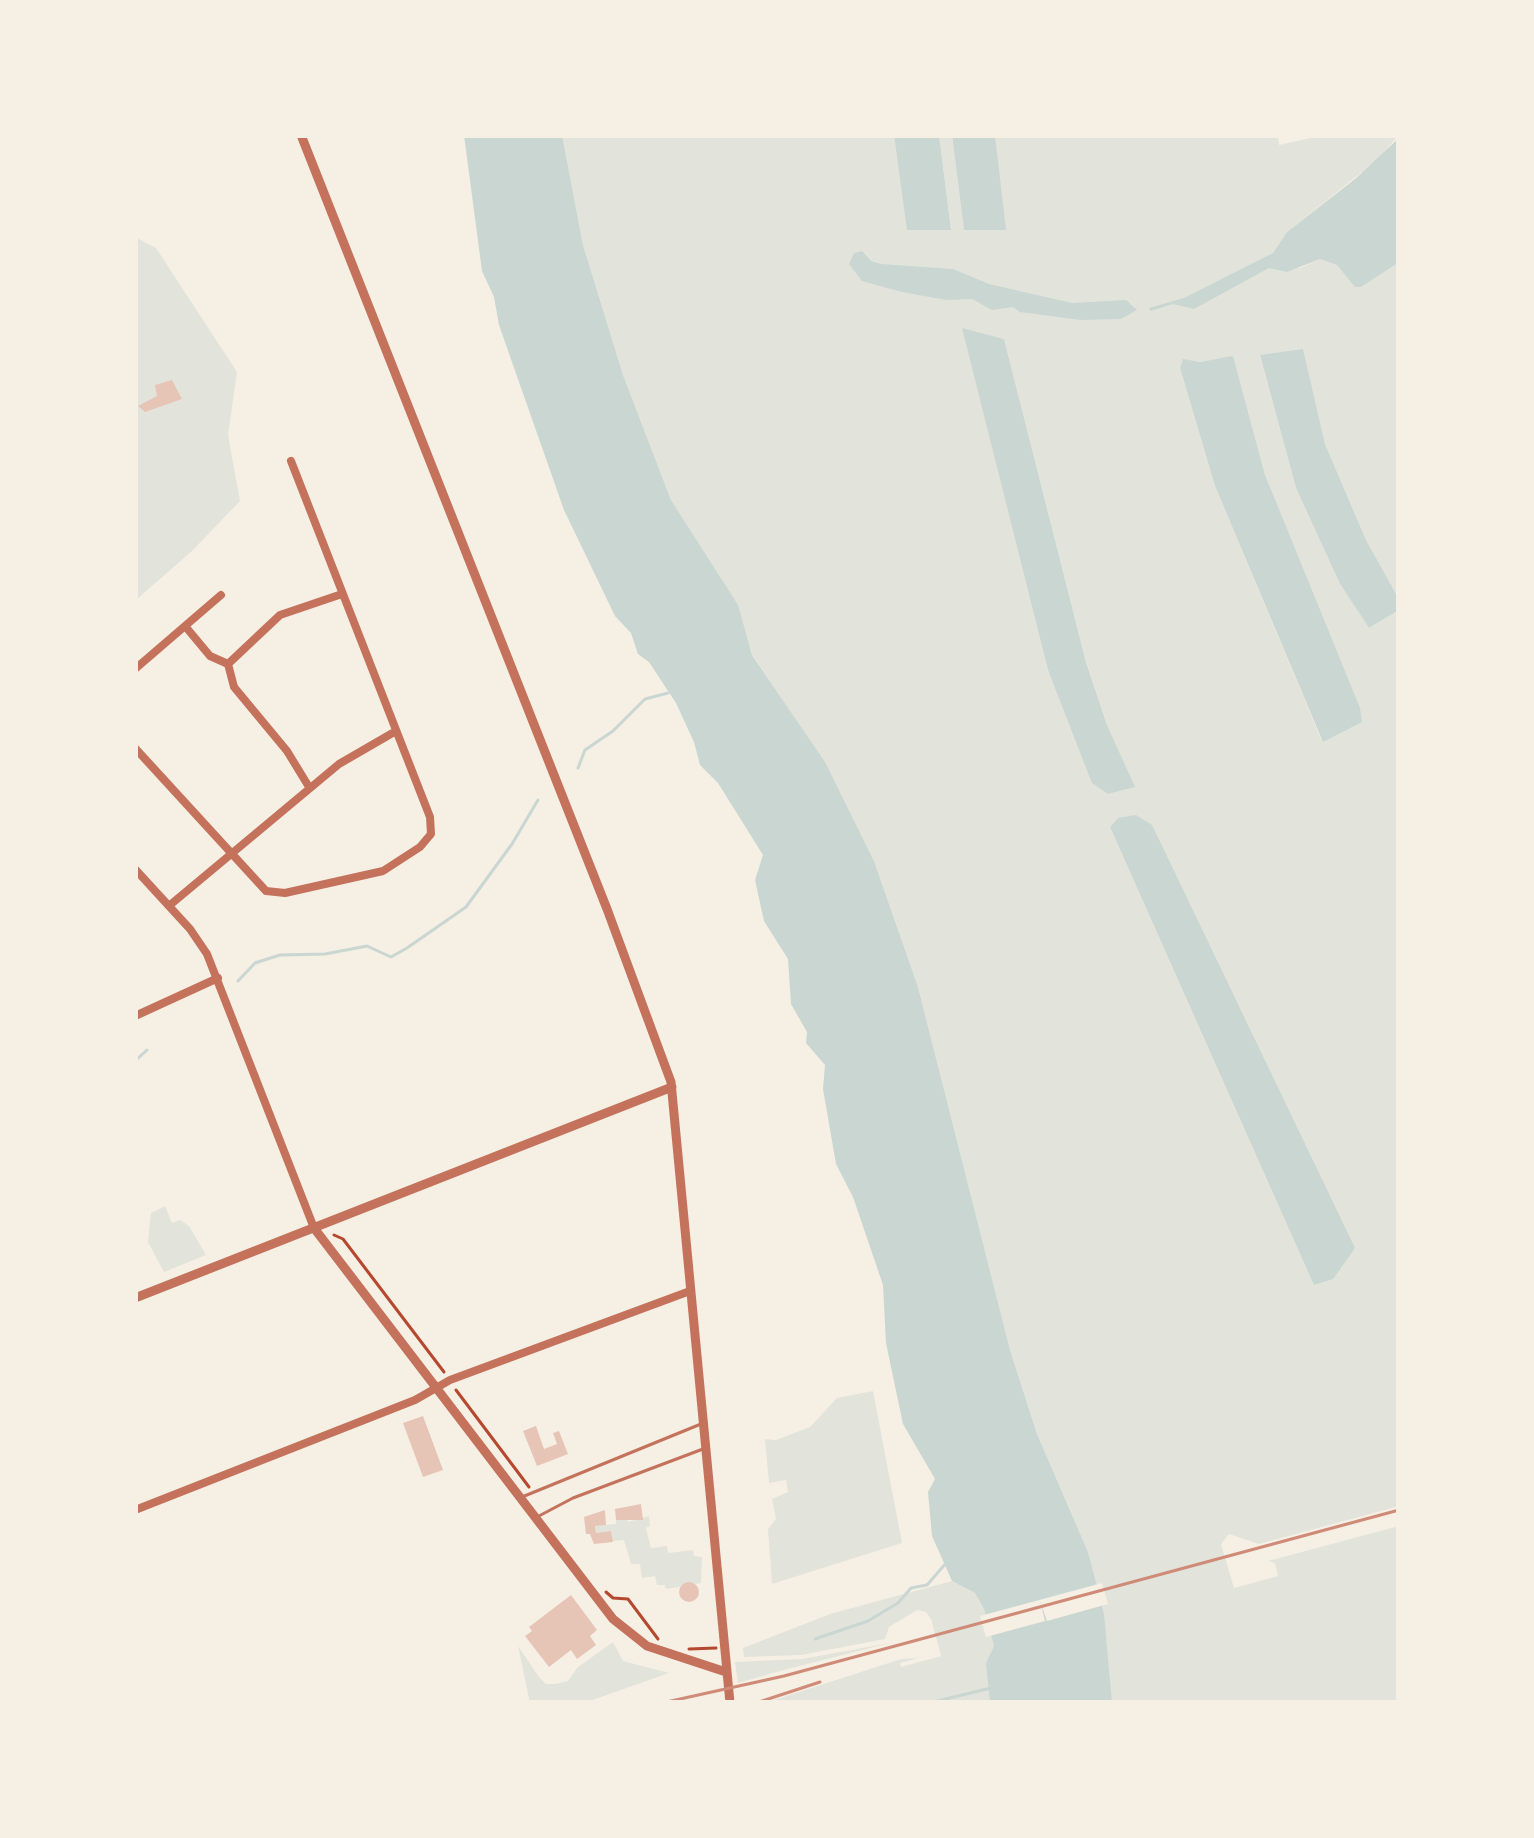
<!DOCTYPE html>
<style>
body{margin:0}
#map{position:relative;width:1534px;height:1838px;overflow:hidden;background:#f6efe4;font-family:Rubik,sans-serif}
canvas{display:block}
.frame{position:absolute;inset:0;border:138px solid #f6efe4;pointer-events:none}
</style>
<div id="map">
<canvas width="1534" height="1838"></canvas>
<div class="frame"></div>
</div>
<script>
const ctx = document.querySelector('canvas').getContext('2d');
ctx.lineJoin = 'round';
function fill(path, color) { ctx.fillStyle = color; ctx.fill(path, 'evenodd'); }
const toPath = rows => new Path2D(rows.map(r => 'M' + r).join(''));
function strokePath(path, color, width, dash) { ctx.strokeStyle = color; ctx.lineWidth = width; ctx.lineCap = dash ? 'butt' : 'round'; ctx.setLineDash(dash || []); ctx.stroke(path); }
fill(toPath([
 [562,135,894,135,908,230,951,229,939,135,952,135,964,229,1005,230,995,135,1278,135,1279,145,1324,135,1399,135,1378,159,1287,232,1273,253,1277,267,1300,268,1320,259,1337,265,1361,287,1399,261,1399,599,1366,540,1325,444,1303,350,1260,356,1296,488,1340,584,1369,628,1399,610,1399,762,1396,765,1399,767,1399,1506,1259,1544,1229,1534,1221,1544,1234,1588,1278,1576,1275,1563,1268,1561,1399,1526,1399,1703,1112,1703,1088,1552,1037,1434,1010,1350,918,987,874,861,824,762,752,654,737,605,671,500,623,375,583,245],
 [963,329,1004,339,1086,661,1107,725,1134,787,1108,794,1048,670],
 [1233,357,1265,475,1287,533,1322,741,1215,486,1180,368,1183,360,1200,362],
 [1118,818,1314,1284,1110,827],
 [135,237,156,248,237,372,228,435,240,501,193,550,135,601],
 [165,1206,172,1223,180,1220,189,1226,206,1255,164,1272,148,1242,151,1213],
 [873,1391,902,1543,772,1584,768,1529,776,1519,772,1499,788,1492,786,1480,769,1483,765,1439,776,1440,810,1427,837,1398],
 [649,1516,650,1526,646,1528,651,1548,667,1546,668,1553,693,1550,694,1556,702,1557,701,1583,666,1589,665,1585,657,1585,655,1576,642,1578,640,1564,631,1564,624,1540,613,1541,611,1531,596,1533,595,1526,616,1524,616,1520,627,1518,628,1522],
 [952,1581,975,1593,984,1609,994,1646,987,1663,990,1703,765,1703,901,1659,919,1658,900,1663,901,1667,941,1656,931,1619,926,1612,917,1610,889,1627,885,1639,801,1655,744,1657,743,1648,830,1614],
 [613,1642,623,1661,669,1673,584,1703,530,1703,518,1646,539,1677,546,1684,555,1684,568,1681,578,1667],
 [890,1643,780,1671,738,1683,735,1662,802,1659]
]), '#e2e4dc');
fill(toPath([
 [464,135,562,135,583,245,623,375,671,500,738,605,752,655,825,762,874,861,918,987,1010,1350,1037,1434,1088,1552,1104,1614,1112,1703,990,1703,986,1663,994,1646,984,1609,975,1593,952,1581,932,1536,928,1492,935,1479,903,1424,886,1343,883,1285,853,1197,836,1164,823,1089,825,1065,806,1043,807,1032,791,1004,788,959,764,921,755,880,763,855,718,783,700,765,694,742,676,703,649,662,638,654,631,633,615,616,564,510,499,325,494,297,482,271],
 [894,135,939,135,951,230,907,230],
 [952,135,995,135,1006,230,964,230],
 [1399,138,1396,264,1361,287,1355,287,1337,265,1320,259,1287,272,1269,268,1194,309,1173,304,1151,311,1149,308,1184,298,1273,253,1287,232,1355,179],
 [862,251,871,261,881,264,953,269,989,284,1072,303,1126,300,1137,310,1121,319,1081,320,1020,312,1013,307,992,310,972,299,947,300,902,292,862,281,849,264,854,253],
 [962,328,1004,339,1086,662,1107,725,1135,787,1108,794,1092,783,1048,670],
 [1303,349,1325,444,1366,540,1399,599,1399,610,1369,628,1340,584,1296,488,1260,355],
 [1233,356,1265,475,1360,708,1362,722,1323,742,1215,486,1180,368,1183,359,1200,362],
 [1136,815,1152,825,1355,1248,1333,1279,1314,1285,1110,827,1118,818]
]), '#c9d6d2');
fill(toPath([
 [1102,1583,1108,1604,1047,1621,1040,1601,1045,1621,986,1637,980,1616]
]), '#f6efe4');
strokePath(toPath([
 [578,768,585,750,613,731,645,699,668,693],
 [238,981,255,963,280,955,325,954,367,946,391,957,407,948,466,907,512,844,538,800],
 [135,1061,147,1050],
 [815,1639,868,1621,898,1603,911,1588,927,1585,947,1562],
 [929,1703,991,1688]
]), '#c9d6d2', 3);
fill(toPath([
 [172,380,182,399,145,412,138,406,157,396,155,385],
 [423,1416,443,1470,423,1477,403,1423],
 [536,1426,544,1449,557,1444,553,1433,559,1431,568,1454,537,1466,523,1431],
 [641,1504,643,1520,616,1520,615,1509],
 [605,1510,606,1525,595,1526,596,1533,611,1531,613,1542,594,1544,590,1534,586,1534,584,1517],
 '679 1592a10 10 0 1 1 20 0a10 10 0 1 1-20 0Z',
 [571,1595,597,1630,590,1636,596,1645,577,1659,571,1650,549,1667,525,1636,532,1631,529,1627]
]), '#e6c5b7');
strokePath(toPath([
 [334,1235,343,1239,444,1372],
 [456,1390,529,1487],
 [606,1592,613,1598,628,1599,658,1639],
 [689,1649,716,1648]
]), '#b5482f', 3);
strokePath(toPath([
 [522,1497,701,1424],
 [537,1517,573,1498,703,1449]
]), '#c5725c', 3);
strokePath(toPath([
 [185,626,210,656,228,664],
 [228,664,234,687,287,751,309,787],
 [228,664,280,615,342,594],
 [135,669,221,595],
 [135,748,266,891,285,893,383,871,420,847,431,834,430,817,291,461],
 [135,869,190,929,207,954,314,1228],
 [170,905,339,764,396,731],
 [135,1016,218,978],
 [135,1510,415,1400,450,1380,690,1291]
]), '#c5725c', 8);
strokePath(toPath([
 [301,135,607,909,671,1082,730,1703],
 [314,1228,613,1619,647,1646,726,1672],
 [135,1298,672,1087]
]), '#c5725c', 9);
strokePath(toPath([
 [662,1703,784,1676,1399,1510],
 [756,1703,820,1682]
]), '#cf8b77', 3);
</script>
